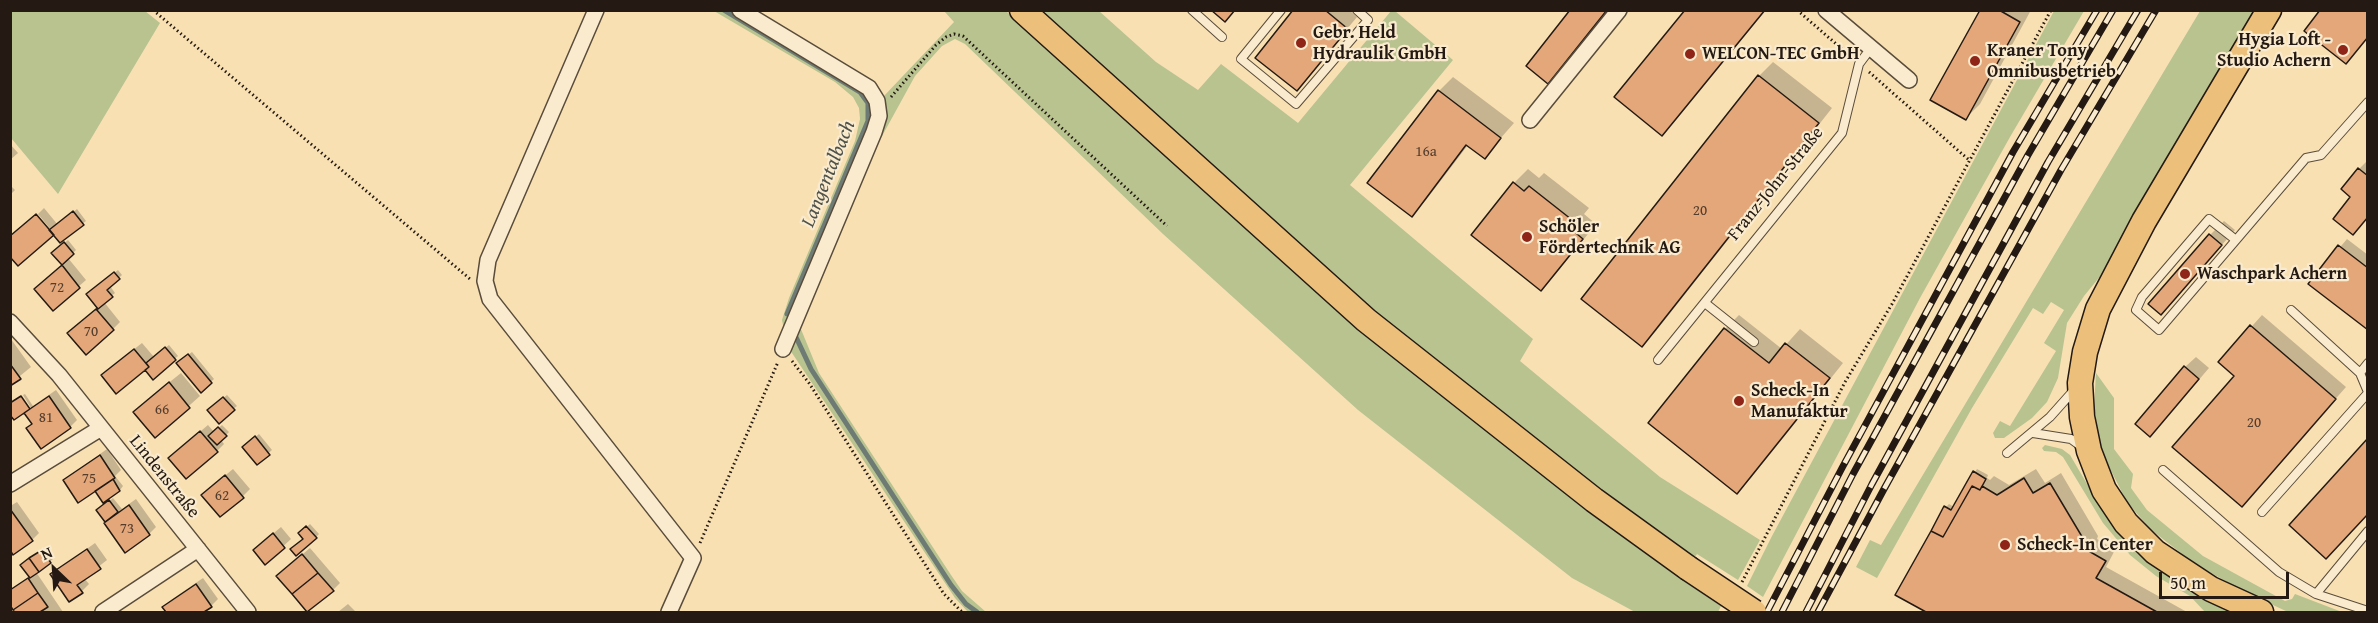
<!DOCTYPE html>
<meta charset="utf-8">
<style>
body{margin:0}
#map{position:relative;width:2378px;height:623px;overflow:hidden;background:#f8e0b3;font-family:"Gentium Book Plus",serif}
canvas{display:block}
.frame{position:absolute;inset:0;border:12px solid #241a13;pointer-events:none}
.north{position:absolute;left:24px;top:539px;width:60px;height:60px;-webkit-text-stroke:4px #faebce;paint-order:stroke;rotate:335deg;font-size:16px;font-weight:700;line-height:24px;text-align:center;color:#241a13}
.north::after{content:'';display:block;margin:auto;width:21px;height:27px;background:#241a13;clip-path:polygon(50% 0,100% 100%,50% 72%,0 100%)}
.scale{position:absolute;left:2159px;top:572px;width:130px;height:27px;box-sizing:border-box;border:3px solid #241a13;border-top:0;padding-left:8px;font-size:18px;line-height:21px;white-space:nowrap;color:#241a13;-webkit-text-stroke:4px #faebce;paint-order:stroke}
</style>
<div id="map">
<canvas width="2378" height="623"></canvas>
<div class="frame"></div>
<div class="north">N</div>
<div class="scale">50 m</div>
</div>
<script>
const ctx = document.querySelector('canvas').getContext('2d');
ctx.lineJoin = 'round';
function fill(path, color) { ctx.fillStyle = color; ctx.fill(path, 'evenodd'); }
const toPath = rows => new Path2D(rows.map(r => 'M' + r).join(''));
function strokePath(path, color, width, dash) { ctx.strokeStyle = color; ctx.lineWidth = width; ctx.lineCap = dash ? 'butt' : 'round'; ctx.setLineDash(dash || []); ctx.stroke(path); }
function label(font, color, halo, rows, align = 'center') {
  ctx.font = font + ' "Gentium Book Plus",serif'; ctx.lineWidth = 4.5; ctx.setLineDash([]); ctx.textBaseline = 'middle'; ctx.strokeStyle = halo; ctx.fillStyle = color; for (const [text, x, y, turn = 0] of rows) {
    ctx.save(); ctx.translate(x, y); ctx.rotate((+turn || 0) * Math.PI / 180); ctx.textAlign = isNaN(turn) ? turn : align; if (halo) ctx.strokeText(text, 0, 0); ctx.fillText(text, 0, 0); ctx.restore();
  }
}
fill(toPath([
 [10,11,145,11,160,23,58,194,11,138],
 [714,11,733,11,866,94,875,114,784,330,782,320,789,298,855,141,860,119,859,108,853,97,835,82],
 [944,11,1006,11,1233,217,1333,305,1528,463,1612,527,1683,575,1681,579,1721,606,1718,612,1635,612,1572,578,1358,410,1163,234,965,44,955,39,942,46,915,76,870,158,885,112,884,96,954,22],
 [1037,11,1099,11,1156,62,1198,90,1221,64,1298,123,1391,11,1395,11,1453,60,1350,185,1533,339,1520,361,1660,477,1760,540,1738,580,1697,554,1694,558,1615,502,1384,320,1268,219],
 [2054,11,2084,11,2010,137,1920,298,1763,597,1747,586,1772,536],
 [2200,11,2255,11,2107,268,2084,296,2067,323,2058,378,2047,402,2032,418,2004,438,1995,438,1993,433,2000,421,2010,426,2056,351,2044,343,2064,310,2051,302,2043,314,2033,308,1972,408,1877,578,1856,567,1870,540,1881,545],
 [798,322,819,373,951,575,962,591,986,612,968,612,955,598,792,353,790,344],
 [2096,373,2114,398,2114,449,2133,474,2131,488,2147,510,2203,556,2285,601,2292,599,2295,594,2342,612,2288,612,2245,592,2195,564,2150,529,2127,502,2104,457,2098,433,2094,406],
 [2045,445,2062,449,2070,455,2103,511,2117,530,2144,556,2240,612,2205,612,2190,596,2156,576,2130,555,2103,523,2063,457,2056,452,2044,451,2042,448]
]), '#b8c390');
fill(toPath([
 [1295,10,1349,10,1357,17,1297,89],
 [1572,10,1608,10,1562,67,1548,82],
 [1687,10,1766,10,1676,120,1662,134],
 [1982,10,2031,10,1980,104,1966,118],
 [1773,62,1832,108,1656,331,1642,345,1759,76],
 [1453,77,1514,123,1484,157,1468,145,1426,200,1412,215,1369,182,1439,91],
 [10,144,18,153,10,160],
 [2366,162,2368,163,2368,216,2352,197,2359,169],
 [1528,169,1539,178,1544,173,1589,208,1584,214,1596,224,1555,275,1541,289,1514,183],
 [10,185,15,190,10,195],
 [44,208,58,225,77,209,86,221,60,241,38,214],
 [2224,221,2235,230,2175,298,2210,235],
 [2347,239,2368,255,2368,328,2310,283],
 [68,240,76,250,68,258,86,280,53,309,43,282,63,265,53,253],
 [118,270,122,275,110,286,115,293,104,302,120,322,113,329,76,326,98,307,91,291],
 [1739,315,1782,349,1800,329,1843,363,1751,478,1737,492,1725,329],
 [2262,315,2346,387,2242,505,2236,376,2220,362],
 [11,339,31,367,10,384,10,340],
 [142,343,154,357,169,345,178,356,153,378,151,363,116,391,110,368],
 [192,352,214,379,201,391,181,360],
 [2196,357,2209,368,2161,424,2185,367],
 [181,373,200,396,155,436,146,401],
 [56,390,77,420,70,427,33,423,29,410,31,408,23,395,25,394,33,406],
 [227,395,237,406,219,421,209,410],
 [208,425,214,432,222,425,229,432,221,440,224,444,217,451,177,451],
 [259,434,272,450,257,463,247,444],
 [107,449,121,470,115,476,123,486,120,490,103,501,95,489,64,480],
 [233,469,250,489,243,496,210,488],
 [1977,469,1988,475,1987,478,1990,480,1994,476,2009,485,2036,469,2045,483,2061,473,2098,536,2097,539,2115,550,2106,567,2187,612,1929,612,1897,594,1946,507,1949,504,1954,507],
 [113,498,122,509,136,499,156,527,149,534,106,522,98,510],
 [10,502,12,505,17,502,39,533,32,540,10,548],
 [310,524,319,534,316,537,304,539,300,533],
 [281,527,291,539,265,563,262,543],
 [95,543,107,560,84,578,89,584,82,591,52,574],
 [45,548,53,559,36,572,63,612,17,612,10,603,10,590,30,576,25,562],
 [310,548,340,583,333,590,285,569],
 [203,578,218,599,211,606,201,612,167,612,164,607,171,600],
 [348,604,356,612,338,612]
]), '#0003');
strokePath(toPath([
 [724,10,860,92,868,103,868,121,787,314],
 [795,335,811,369,951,585,966,604,977,612]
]), '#6e7b74', 5);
const building = toPath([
 [1211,10,1235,10,1225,22,1211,10],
 [1293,10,1325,10,1348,29,1297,91,1255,58,1293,10],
 [1570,10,1607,10,1548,84,1526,66,1570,10],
 [1685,10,1765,10,1662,136,1614,97,1685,10],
 [1980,10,1999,10,2020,22,1966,120,1930,100,1980,10],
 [2320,10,2368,10,2368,37,2346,64,2304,31,2320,10],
 [1758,75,1819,123,1642,347,1581,299,1758,75],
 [1438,90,1501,138,1485,159,1466,145,1412,217,1367,183,1438,90],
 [2358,168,2368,176,2368,217,2353,235,2333,219,2350,197,2341,189,2358,168],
 [1513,182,1524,191,1529,186,1576,223,1571,229,1583,239,1541,291,1471,235,1513,182],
 [73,211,84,225,60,243,49,230,73,211],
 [36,214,54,235,18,266,10,257,10,236,36,214],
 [2209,234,2222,245,2161,315,2148,304,2209,234],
 [64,242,74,254,62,265,51,253,64,242],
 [2338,245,2368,268,2368,330,2308,284,2338,245],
 [62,265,80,288,53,311,34,289,62,265],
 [114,272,120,279,107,290,113,297,98,309,86,294,114,272],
 [96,309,114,330,86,355,67,333,96,309],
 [2250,325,2336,399,2242,507,2172,447,2234,376,2218,362,2250,325],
 [1724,328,1769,363,1785,343,1830,378,1737,494,1648,423,1724,328],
 [165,347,176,360,153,380,145,370,149,367,146,363,165,347],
 [134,349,149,367,116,394,101,375,134,349],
 [188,354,212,383,201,393,176,363,188,354],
 [10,364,21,379,10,386,10,364],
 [2184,366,2199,379,2150,437,2135,424,2184,366],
 [169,382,190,408,155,438,133,412,169,382],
 [21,396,30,409,14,420,10,415,10,403,21,396],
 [49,396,71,428,41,449,26,428,32,424,24,413,49,396],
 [223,397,235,410,219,424,207,410,223,397],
 [218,427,227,436,217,445,208,436,218,427],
 [200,431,218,452,186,479,168,458,200,431],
 [255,436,270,455,257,465,242,447,255,436],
 [2368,438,2368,514,2326,559,2289,525,2368,438],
 [100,455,115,478,78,503,63,480,100,455],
 [1973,471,1986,479,1980,490,1972,486,1943,537,1931,531,1944,506,1951,510,1973,471],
 [225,475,244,498,220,517,201,495,225,475],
 [2024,478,2033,493,2050,483,2087,545,2087,550,2106,561,2096,578,2157,612,1926,612,1895,595,1931,531,1943,537,1972,486,1980,490,1982,486,1997,495,2024,478],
 [113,479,120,491,103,503,95,491,113,479],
 [109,500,118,512,105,522,96,510,109,500],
 [129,505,150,535,125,553,104,523,129,505],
 [10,509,33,541,13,555,10,550,10,509],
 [306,526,317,538,296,556,290,549,303,539,298,533,306,526],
 [273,533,285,548,265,565,253,550,273,533],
 [87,549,101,569,77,585,83,593,69,602,50,574,87,549],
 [42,550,51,563,39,572,29,558,42,550],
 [302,554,318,573,292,594,276,576,302,554],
 [29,558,39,572,30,578,20,565,29,558],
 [318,573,334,591,307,612,292,594,318,573],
 [28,578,38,593,13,610,10,605,10,590,28,578],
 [196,584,212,607,204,612,166,612,162,607,196,584],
 [38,593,48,607,40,612,15,612,13,610,38,593]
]);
fill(building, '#e3a77a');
strokePath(building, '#241a13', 1.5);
const lane = toPath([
 [1192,10,1222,37],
 [1281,10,1241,59,1296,104,1368,20,1357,10],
 [2236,240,2209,219,2142,297,2136,310,2159,330,2236,240,2306,158,2321,155,2368,102],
 [1705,303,1754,342],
 [2291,310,2360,373,2368,392],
 [1658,360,1842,133,1859,64,1871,48],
 [2360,373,2368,363],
 [2033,433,2071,439,2082,447],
 [2007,453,2050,417,2075,389],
 [2163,470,2279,572,2316,594,2368,611],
 [2262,512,2368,393],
 [2316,594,2368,531]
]);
const street = toPath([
 [596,10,488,260,485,281,490,299,693,558,669,612],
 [740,10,869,88,877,101,879,116,874,132,783,349],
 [1826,10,1909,80],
 [1530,120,1619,10],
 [10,322,59,375,248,612],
 [10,484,101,428],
 [103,612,198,549]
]);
const primary = toPath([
 [1022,10,1366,320,1594,500,1688,568],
 [2261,612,2211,589,2155,552,2126,523,2104,490,2089,451,2082,417,2080,383,2085,352,2098,309,2144,221,2269,10]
]);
strokePath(lane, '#594c3b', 10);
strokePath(street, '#594c3b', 18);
strokePath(primary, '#241a13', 27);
strokePath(toPath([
 [153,10,470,279],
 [1797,10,1850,56],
 [1869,72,1969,160],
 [891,97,936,45,946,37,954,34,963,36,1167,226],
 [792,361,809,383,944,594,962,612],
 [700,543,778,362],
 [1742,582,1845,382,1892,304,2051,10]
]), '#241a13', 3, [1.5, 3]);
strokePath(lane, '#faebce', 8);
strokePath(street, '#faebce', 15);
strokePath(primary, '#ecc07a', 24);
const rail = toPath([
 [1767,612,1842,468,2013,152,2097,10],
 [1782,612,1853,474,2028,155,2113,10],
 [1806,612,1872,484,2048,162,2138,10],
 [1818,612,1884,489,2061,170,2156,10]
]);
strokePath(rail, '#241a13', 7);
strokePath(rail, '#faebce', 4.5, [14]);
const primaryBridge = toPath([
 [1688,568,1754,612]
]);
strokePath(primaryBridge, '#241a13', 27, []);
strokePath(primaryBridge, '#ecc07a', 24);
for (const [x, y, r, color] of [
 [1301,43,6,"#8f2418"],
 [2343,50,6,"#8f2418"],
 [1690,54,6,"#8f2418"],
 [1975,61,6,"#8f2418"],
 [1527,237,6,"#8f2418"],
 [2185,274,6,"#8f2418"],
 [1739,401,6,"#8f2418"],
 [2005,545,6,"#8f2418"]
]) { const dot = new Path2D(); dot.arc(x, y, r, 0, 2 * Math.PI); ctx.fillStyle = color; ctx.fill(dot); strokePath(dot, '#faebce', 2); }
label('15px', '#543d2d', null, [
 ["16a",1426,152],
 ["20",1700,211],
 ["72",57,288],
 ["70",91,332],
 ["66",162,410],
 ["81",46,418],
 ["20",2254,423],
 ["75",89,479],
 ["62",222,496],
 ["73",127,529]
]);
label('bold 18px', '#241a13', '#faebce', [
 ["Gebr. Held",1313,33],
 ["Hydraulik GmbH",1313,54],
 ["Hygia Loft -",2331,40,"right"],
 ["Studio Achern",2331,61,"right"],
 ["Kraner Tony",1987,51],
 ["Omnibusbetrieb",1987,72],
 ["WELCON-TEC GmbH",1702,54],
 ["Schöler",1539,227],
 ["Fördertechnik AG",1539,248],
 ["Waschpark Achern",2197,274],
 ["Scheck-In",1751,391],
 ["Manufaktur",1751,412],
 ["Scheck-In Center",2017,545]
], 'left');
label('18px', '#241a13', '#faebce', [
 ["Franz-John-Straße",1776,184,-51],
 ["Lindenstraße",164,477,51]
]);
label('italic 20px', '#4f524b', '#faebce', [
 ["Langentalbach",829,174,-68]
]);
</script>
